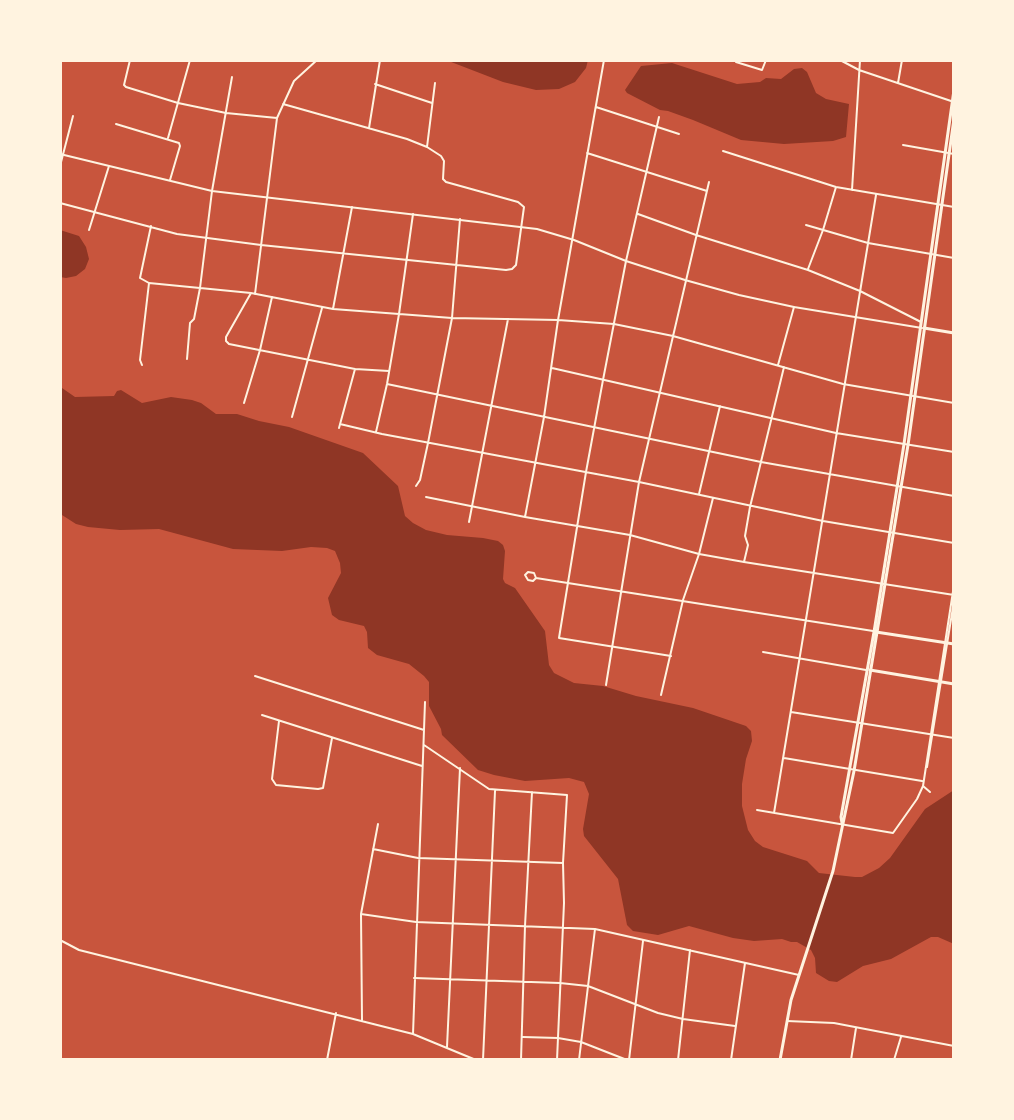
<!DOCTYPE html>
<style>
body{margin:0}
#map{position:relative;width:1014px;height:1120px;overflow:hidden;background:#c8553d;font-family:"Fira Sans",sans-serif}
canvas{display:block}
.frame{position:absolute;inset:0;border:62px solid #fff3e0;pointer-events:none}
</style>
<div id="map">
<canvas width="1014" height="1120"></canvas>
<div class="frame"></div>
</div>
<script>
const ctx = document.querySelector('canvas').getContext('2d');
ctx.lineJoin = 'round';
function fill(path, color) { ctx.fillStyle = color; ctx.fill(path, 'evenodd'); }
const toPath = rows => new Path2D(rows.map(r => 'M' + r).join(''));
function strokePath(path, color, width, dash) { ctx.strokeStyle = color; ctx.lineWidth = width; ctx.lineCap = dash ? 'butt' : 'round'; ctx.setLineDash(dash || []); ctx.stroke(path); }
fill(toPath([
 [446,60,588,60,586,68,575,82,559,89,536,90,503,82],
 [672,63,737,84,760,82,766,78,781,79,794,69,802,68,807,72,816,93,826,99,849,104,846,137,833,141,784,144,741,140,693,120,668,111,660,110,627,93,625,90,641,66],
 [60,230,79,236,86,247,89,259,85,269,76,276,66,278,60,277],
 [60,384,62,388,75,397,114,396,117,391,121,390,142,403,171,397,192,400,201,403,216,414,237,414,259,421,289,427,363,453,398,486,405,516,413,523,426,530,447,535,483,538,498,541,503,545,505,551,503,579,505,583,515,588,545,631,549,665,554,673,574,683,603,686,636,696,693,708,746,726,751,731,752,741,746,759,742,784,742,806,748,830,755,841,763,847,807,861,819,873,855,877,862,877,879,868,890,858,925,809,954,790,954,944,938,937,931,937,891,959,863,966,837,982,829,981,816,973,815,958,811,950,797,942,791,942,782,939,754,941,733,938,689,926,658,935,633,931,627,925,618,879,584,836,583,829,589,794,584,782,569,778,525,781,494,775,478,770,442,735,441,729,429,706,429,682,424,676,409,664,377,655,368,648,367,632,364,626,339,620,332,615,328,598,341,573,340,563,335,551,327,548,311,547,282,551,233,549,159,529,120,530,88,527,76,524,62,515,60,512]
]), '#8f3625');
strokePath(toPath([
 [130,60,124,85,126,87,178,103,226,113,277,118],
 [840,60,859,70,954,102],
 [736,62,762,70,766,60],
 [898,83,902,60],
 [375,84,432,103],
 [596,107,679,134],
 [659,117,626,261,603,380,586,472,559,638,671,656],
 [116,124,179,143,180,146,170,180],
 [369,128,380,60],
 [168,138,190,60],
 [903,145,954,154],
 [427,147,435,83],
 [723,151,836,187,954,207],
 [587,153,707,191],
 [60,166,73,116],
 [852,190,860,60],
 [60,203,177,234,261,245,506,270,512,269,516,265,524,207,518,202,446,182,443,179,444,161,441,156,427,147,407,139,283,104],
 [638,214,696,235,808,270,860,291,921,322],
 [806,225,868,243,954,258],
 [89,230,109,166],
 [808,269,823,230,836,187],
 [149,283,251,293,333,309,452,318,558,320,614,324,673,336,843,384,954,403],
 [251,293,226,337,226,341,229,344,355,369,389,371],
 [255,294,277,118,294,81,317,60],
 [333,309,352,207],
 [187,359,190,323,194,319,200,288,212,191,232,77],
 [142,365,140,360,149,283,140,278,151,226],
 [778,365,794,307],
 [552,368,836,433,954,452],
 [387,384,761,462,954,496],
 [244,403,260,350,272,297],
 [292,417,322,308],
 [340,424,382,434,639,482,823,521,954,543],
 [339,428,355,369],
 [376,432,387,384,399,314,413,214],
 [416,486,420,480,428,443,452,318,460,219],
 [699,494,720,406],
 [426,497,525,517,630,535,699,554,744,562,954,595],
 [525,517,544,417,558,320,604,60],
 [469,522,508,319],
 [744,562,748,545,745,536,750,507,784,367],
 [536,578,534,573,528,572,525,575,528,580,533,581,536,578,873,631],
 [763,652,866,670],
 [255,676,424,730],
 [606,685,639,482,709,182],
 [661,695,683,600,699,554,713,498],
 [791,712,954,738],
 [262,715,422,766],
 [279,721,272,779,276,785,318,789,323,788,332,738],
 [424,745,489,789,567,795,563,863,564,903,557,1060],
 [784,758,922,781],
 [927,767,954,601],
 [923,786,930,792],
 [757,810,893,833,917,799,923,786,954,585],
 [774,813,876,195],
 [373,849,418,858,563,863],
 [361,914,416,922,595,929,799,975],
 [60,940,79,950,413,1034,476,1060],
 [414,978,560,983,588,986,658,1013,683,1019,735,1026],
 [362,1020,361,914,378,824],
 [787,1021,834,1023,954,1046],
 [413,1034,425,702],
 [523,1037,558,1038,581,1042,627,1060],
 [447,1047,460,768],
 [327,1060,336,1013],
 [483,1060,495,791],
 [521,1060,525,926,532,792],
 [579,1060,595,929],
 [629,1060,643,941],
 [678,1060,690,950],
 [731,1060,745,963],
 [851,1060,856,1028],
 [894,1060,901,1037]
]), '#fff3e0', 2);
strokePath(toPath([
 [60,154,212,191,537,229,574,240,626,261,685,280,739,295,794,307,922,328]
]), '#fff3e0', 2);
strokePath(toPath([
 [924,328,954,333],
 [876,632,954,644],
 [870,670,954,684]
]), '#fff3e0', 3);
strokePath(toPath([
 [842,823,841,817,874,632,904,444,954,90],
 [780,1060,791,1000,833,871,854,771,908,445,954,119]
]), '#fff3e0', 3);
</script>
